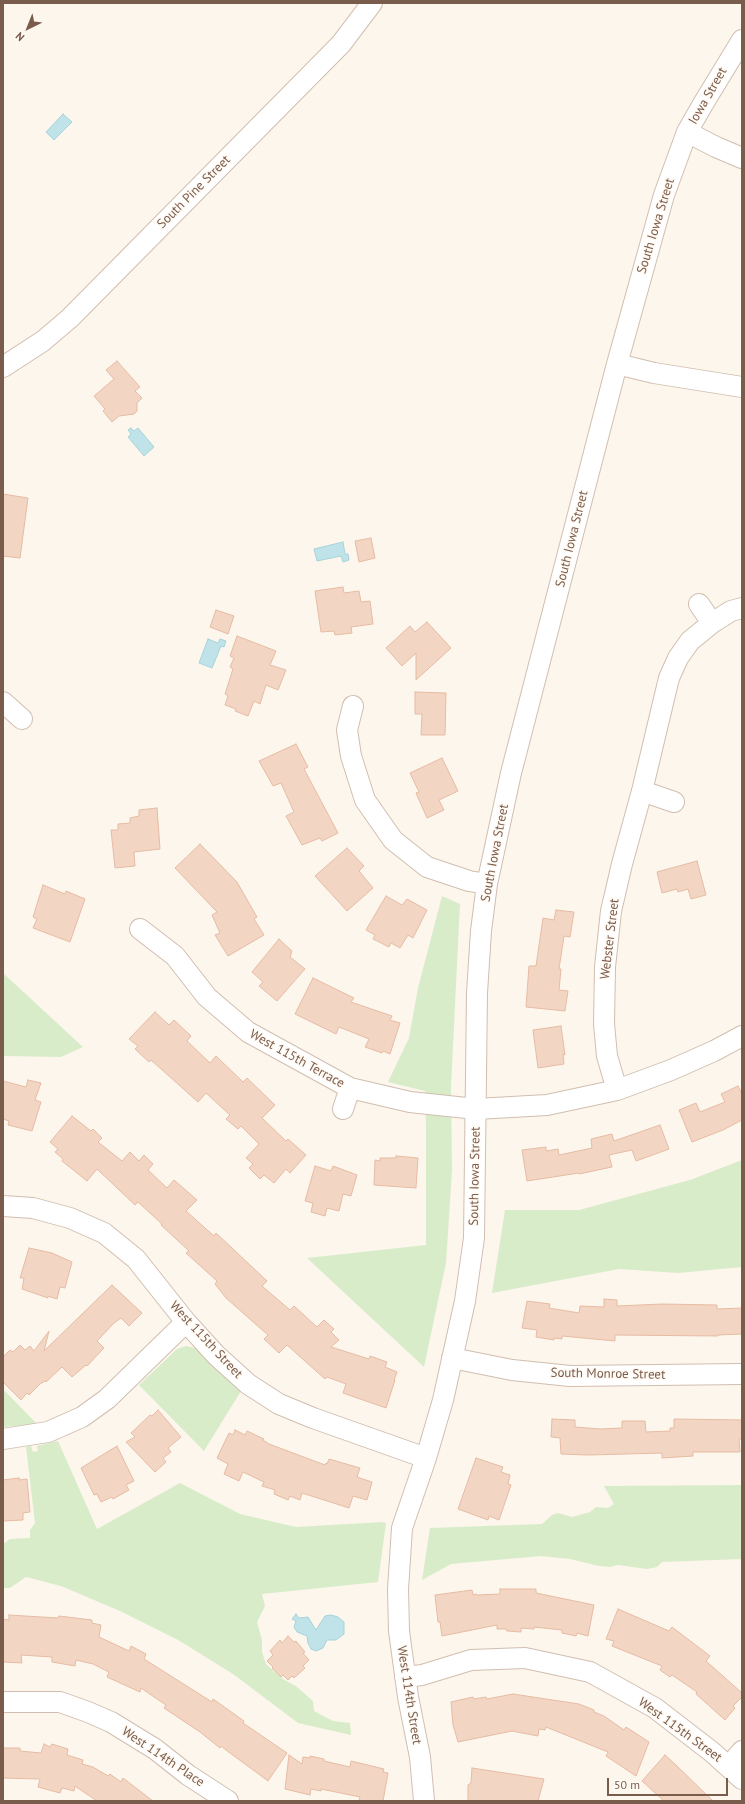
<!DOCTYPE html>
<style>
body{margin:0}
#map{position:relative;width:745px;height:1804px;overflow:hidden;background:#fdf6ec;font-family:"PT Sans",sans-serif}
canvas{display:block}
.frame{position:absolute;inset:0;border:4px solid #7a5c4d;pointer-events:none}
.north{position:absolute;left:8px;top:8px;width:40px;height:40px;-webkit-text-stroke:3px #fffaf3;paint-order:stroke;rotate:223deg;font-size:11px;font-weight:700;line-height:16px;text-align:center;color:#7a5c4d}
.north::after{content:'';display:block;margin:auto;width:14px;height:18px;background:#7a5c4d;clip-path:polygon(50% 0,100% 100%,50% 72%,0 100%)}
.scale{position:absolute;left:607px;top:1778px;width:121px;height:18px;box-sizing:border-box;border:2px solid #7a5c4d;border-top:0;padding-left:5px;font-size:12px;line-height:14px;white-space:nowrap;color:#7a5c4d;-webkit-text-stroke:3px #fffaf3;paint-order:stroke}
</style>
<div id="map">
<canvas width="745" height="1804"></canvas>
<div class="frame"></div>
<div class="north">N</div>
<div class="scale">50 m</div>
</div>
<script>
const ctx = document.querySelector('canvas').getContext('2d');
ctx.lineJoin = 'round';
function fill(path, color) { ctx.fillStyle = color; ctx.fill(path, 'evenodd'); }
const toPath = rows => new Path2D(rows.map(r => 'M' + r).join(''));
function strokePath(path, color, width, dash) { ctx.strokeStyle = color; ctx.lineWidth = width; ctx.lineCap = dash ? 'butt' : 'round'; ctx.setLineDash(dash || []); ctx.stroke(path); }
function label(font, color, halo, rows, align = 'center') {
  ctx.font = font + ' "PT Sans",sans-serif'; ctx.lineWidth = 3; ctx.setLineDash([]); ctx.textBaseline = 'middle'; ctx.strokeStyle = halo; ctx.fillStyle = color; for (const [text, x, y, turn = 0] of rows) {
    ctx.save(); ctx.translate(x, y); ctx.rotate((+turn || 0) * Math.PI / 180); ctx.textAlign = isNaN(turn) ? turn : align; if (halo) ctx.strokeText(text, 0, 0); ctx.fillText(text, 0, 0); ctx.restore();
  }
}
fill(toPath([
 [442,896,460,904,451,1086,452,1170,446,1263,424,1367,307,1258,426,1245,426,1128,425,1091,388,1082,409,1038,418,988],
 [3,973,83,1047,61,1057,3,1056],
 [742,1160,742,1267,678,1273,619,1269,492,1293,505,1210,579,1210,690,1180],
 [186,1346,200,1349,241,1391,204,1451,139,1385,177,1349],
 [3,1389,37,1424,3,1427],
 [58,1441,97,1529,180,1483,240,1514,296,1527,382,1522,386,1523,378,1582,262,1594,265,1606,257,1622,262,1640,262,1652,266,1664,283,1679,297,1687,313,1701,314,1711,333,1721,350,1723,351,1735,298,1723,233,1674,178,1640,120,1611,61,1586,26,1577,10,1588,3,1588,3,1544,10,1539,30,1538,30,1530,35,1523,26,1447,31,1446,33,1452,38,1451,37,1446],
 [742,1485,742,1559,662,1562,657,1567,647,1569,618,1565,610,1567,599,1566,570,1559,541,1556,451,1564,422,1580,430,1528,542,1524,552,1515,558,1513,572,1517,590,1512,596,1507,608,1508,614,1504,604,1486]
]), '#d8ecc9');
const water = toPath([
 [63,114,72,122,54,140,46,132,63,114],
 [131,428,134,431,138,428,154,447,144,456,128,437,131,434,128,430,131,428],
 [343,542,345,554,348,554,349,560,343,562,341,556,317,561,314,549,343,542],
 [208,639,218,643,220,639,226,641,224,647,221,646,212,668,199,663,208,639],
 [296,1614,299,1618,308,1617,316,1630,325,1616,331,1615,338,1617,344,1622,344,1634,336,1640,327,1640,323,1648,316,1651,311,1649,308,1643,307,1636,297,1632,294,1627,296,1621,292,1619,296,1614]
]);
fill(water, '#bfe3e8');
strokePath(water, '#a5d3da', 1);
const building = toPath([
 [117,361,140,387,135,391,142,398,137,403,137,411,134,414,119,416,112,422,103,411,105,409,94,396,114,379,106,370,117,361],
 [3,494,28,498,20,558,3,556,3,494],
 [371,538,375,558,359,562,355,541,371,538],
 [343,587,344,593,359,591,361,602,370,601,373,624,351,627,352,633,335,635,334,631,321,632,315,591,343,587],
 [216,610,234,616,228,634,210,627,216,610],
 [427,622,451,648,416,680,416,653,402,666,386,648,410,626,415,632,427,622],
 [237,636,276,651,270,665,286,670,278,690,266,685,260,704,254,701,248,716,235,711,236,709,225,705,228,696,225,694,233,669,230,667,234,658,230,656,237,636],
 [415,692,446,693,445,735,421,735,422,714,415,714,415,692],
 [296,744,308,767,304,769,338,833,322,841,320,838,302,845,286,816,294,812,281,783,273,786,259,761,296,744],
 [442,758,458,791,439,800,444,810,427,818,416,793,419,792,410,773,442,758],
 [157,808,160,849,134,852,135,866,115,868,111,830,118,830,118,824,130,823,130,818,139,816,139,810,157,808],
 [200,844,237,882,257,917,254,919,264,935,228,956,215,935,220,933,212,915,217,912,175,868,200,844],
 [347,848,364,866,359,871,373,888,347,911,315,876,347,848],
 [697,861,706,895,691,899,688,889,678,892,677,889,662,893,657,872,697,861],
 [43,885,65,894,66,891,85,899,70,942,33,928,37,919,33,917,43,885],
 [386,896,402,905,407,899,427,910,413,938,408,935,400,948,391,943,389,947,373,939,375,935,366,930,386,896],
 [556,910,574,912,570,937,564,936,559,969,561,969,559,990,568,991,565,1011,526,1007,529,966,536,966,543,918,554,920,556,910],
 [279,939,292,951,290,957,305,969,277,1001,259,986,263,982,252,972,279,939],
 [313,978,354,998,351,1002,392,1016,390,1020,400,1023,390,1054,383,1051,382,1053,365,1047,369,1039,339,1027,336,1034,295,1014,313,978],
 [155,1012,169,1025,174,1020,191,1036,187,1041,210,1063,216,1056,243,1082,247,1078,275,1105,262,1118,286,1141,288,1139,306,1155,290,1173,286,1169,274,1183,264,1175,260,1179,249,1168,253,1164,246,1158,259,1144,241,1126,238,1129,226,1119,230,1115,206,1093,198,1102,151,1060,149,1062,135,1049,138,1046,129,1039,155,1012],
 [561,1026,565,1055,563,1054,564,1064,538,1068,533,1030,561,1026],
 [28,1080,41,1083,35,1100,41,1102,32,1131,8,1125,9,1121,3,1119,3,1081,26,1087,28,1080],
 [738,1086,742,1094,742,1120,723,1130,692,1142,679,1110,696,1103,700,1112,725,1102,721,1094,738,1086],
 [72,1116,91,1131,93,1129,102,1138,98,1142,122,1161,130,1152,139,1161,144,1155,153,1164,148,1170,167,1188,174,1180,197,1200,186,1211,214,1236,216,1233,267,1281,262,1286,290,1310,294,1306,317,1327,324,1320,334,1329,331,1332,339,1340,331,1347,369,1359,370,1356,387,1362,385,1367,397,1372,394,1380,395,1380,386,1408,343,1393,346,1384,327,1377,325,1379,287,1345,279,1353,264,1339,268,1335,226,1298,215,1284,217,1281,186,1253,189,1251,161,1225,162,1224,138,1202,135,1205,97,1169,87,1181,62,1161,63,1159,55,1152,58,1149,50,1142,72,1116],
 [660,1125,669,1149,636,1161,632,1150,609,1155,612,1167,579,1174,579,1173,527,1181,522,1150,546,1147,546,1151,558,1149,559,1155,592,1148,591,1139,612,1134,614,1141,660,1125],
 [396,1156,418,1158,416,1188,374,1185,375,1160,380,1161,380,1158,396,1158,396,1156],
 [315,1166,331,1171,333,1166,357,1175,351,1196,343,1194,339,1211,327,1208,325,1216,311,1212,313,1203,305,1201,315,1166],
 [29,1248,52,1253,72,1262,65,1288,60,1287,57,1299,48,1296,48,1298,22,1289,24,1278,20,1278,29,1248],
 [112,1285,142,1313,129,1326,121,1318,114,1323,97,1341,104,1348,87,1366,86,1365,72,1377,62,1367,46,1382,45,1381,40,1384,29,1395,27,1393,21,1400,3,1382,3,1357,10,1350,13,1352,20,1345,25,1350,30,1346,34,1351,49,1331,44,1351,112,1285],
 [604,1299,617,1300,617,1306,662,1304,717,1305,717,1309,742,1308,742,1334,718,1335,718,1336,615,1335,615,1341,562,1336,562,1339,554,1338,554,1340,536,1337,537,1330,522,1328,527,1301,550,1304,549,1308,579,1313,580,1306,604,1307,604,1299],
 [158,1410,181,1437,168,1448,171,1452,163,1458,166,1462,155,1472,126,1442,135,1437,131,1433,150,1415,152,1416,158,1410],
 [552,1419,575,1420,575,1427,600,1429,622,1428,622,1421,645,1421,646,1432,670,1431,670,1428,674,1428,674,1419,742,1420,742,1439,739,1439,740,1452,693,1452,693,1456,662,1458,662,1453,589,1455,561,1454,560,1438,551,1437,552,1419],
 [235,1430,245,1435,247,1431,264,1439,263,1440,269,1444,325,1465,326,1463,327,1464,329,1459,360,1468,357,1477,372,1482,367,1500,353,1496,349,1508,302,1493,300,1500,290,1496,288,1500,274,1494,275,1490,262,1486,264,1482,243,1472,239,1481,224,1474,228,1464,217,1458,229,1433,233,1435,235,1430],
 [117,1446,134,1481,126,1485,129,1490,113,1499,112,1497,101,1502,97,1494,94,1495,81,1468,117,1446],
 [476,1458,503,1467,501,1472,510,1475,508,1484,511,1485,499,1520,489,1516,488,1520,458,1509,476,1458],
 [19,1478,19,1480,27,1479,30,1512,23,1513,23,1520,3,1521,3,1480,19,1478],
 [500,1589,536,1589,536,1593,594,1605,588,1636,577,1633,576,1636,562,1633,562,1630,534,1627,534,1629,521,1628,521,1632,507,1631,506,1629,497,1629,497,1625,442,1636,440,1622,438,1622,435,1595,472,1590,473,1595,476,1594,477,1595,500,1594,500,1589],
 [618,1609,669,1631,672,1627,710,1656,706,1661,742,1693,742,1697,733,1706,735,1708,725,1720,696,1694,697,1692,672,1675,670,1677,660,1670,662,1666,612,1646,614,1641,606,1639,618,1609],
 [9,1615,58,1618,59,1616,92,1620,92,1623,101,1625,99,1637,129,1651,131,1646,146,1654,144,1659,212,1702,213,1699,244,1721,243,1723,287,1753,268,1781,226,1750,221,1746,220,1748,200,1732,164,1708,166,1705,141,1688,140,1692,107,1677,109,1672,93,1664,76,1660,75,1666,52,1662,52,1657,21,1655,22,1663,3,1662,3,1619,9,1620,9,1615],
 [288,1636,294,1642,296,1641,305,1652,303,1653,309,1660,303,1666,305,1668,294,1678,292,1676,288,1680,283,1675,281,1677,272,1668,273,1667,267,1661,273,1655,270,1651,280,1640,282,1643,288,1636],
 [513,1694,579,1704,594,1710,594,1712,604,1716,624,1730,626,1727,649,1742,636,1776,606,1756,608,1752,546,1727,545,1730,539,1729,538,1736,512,1731,458,1742,453,1725,451,1702,473,1697,474,1699,486,1697,487,1699,513,1694],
 [44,1744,50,1747,52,1744,68,1749,67,1755,83,1760,82,1764,93,1767,108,1776,110,1774,121,1782,123,1778,153,1801,97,1801,75,1786,74,1791,62,1788,60,1793,38,1787,40,1779,3,1778,3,1748,20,1748,20,1751,41,1753,44,1744],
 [289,1755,302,1764,303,1757,310,1758,310,1756,324,1759,324,1761,350,1767,351,1761,384,1769,383,1772,388,1773,383,1801,359,1801,360,1797,321,1789,321,1791,311,1789,310,1795,285,1789,289,1755],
 [665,1755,676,1765,713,1801,664,1801,642,1781,665,1755],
 [472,1768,544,1779,538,1801,468,1801,468,1785,471,1783,472,1768]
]);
fill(building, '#f3d5c3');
strokePath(building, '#e6bba3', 1);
const minor = toPath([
 [687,132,716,147,742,158],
 [617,364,654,373,742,387],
 [3,367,43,341,70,318,341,44,372,3],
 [699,604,712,623],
 [3,702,22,719],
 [353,706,347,730,351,756,365,800,393,840,427,867,469,881,487,884],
 [642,791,674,802],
 [140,929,175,956,207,997,248,1032,350,1088,410,1102,476,1109,547,1105,617,1090,671,1070,714,1051,742,1036],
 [617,1090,607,1056,604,1024,605,967,611,911,622,864,642,791,669,678,678,658,690,641,712,623,731,611,742,608],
 [343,1109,350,1088],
 [3,1206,33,1208,70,1218,104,1233,136,1259,186,1322,216,1355,248,1384,279,1404,313,1418,426,1458],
 [452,1358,512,1370,570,1376,742,1374],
 [3,1439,48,1432,82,1417,107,1399,186,1322],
 [405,1677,422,1675,471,1660,525,1658,590,1672,655,1708,712,1752,742,1779],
 [3,1702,60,1702,88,1712,111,1722,155,1749,188,1775,228,1801],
 [729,1766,742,1751],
 [424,1801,420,1757,408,1697,399,1631,398,1589,402,1528,426,1458,443,1400,465,1301,474,1238,477,993,481,931,487,884,511,773,617,364,664,195,687,132,703,104,742,40]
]);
strokePath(minor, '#d1beb0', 22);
strokePath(minor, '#fff', 20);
label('13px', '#7a5c4d', '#fffaf3', [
 ["Iowa Street",708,96,-60],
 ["South Pine Street",194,192,-45],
 ["South Iowa Street",656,226,-73],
 ["South Iowa Street",572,539,-76],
 ["South Iowa Street",495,853,-79],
 ["Webster Street",610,939,-83],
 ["West 115th Terrace",297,1059,29],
 ["South Iowa Street",475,1176,-89],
 ["West 115th Street",206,1340,47],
 ["South Monroe Street",608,1374,1],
 ["West 114th Street",409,1695,81],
 ["West 115th Street",680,1730,36],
 ["West 114th Place",163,1757,34]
]);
</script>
